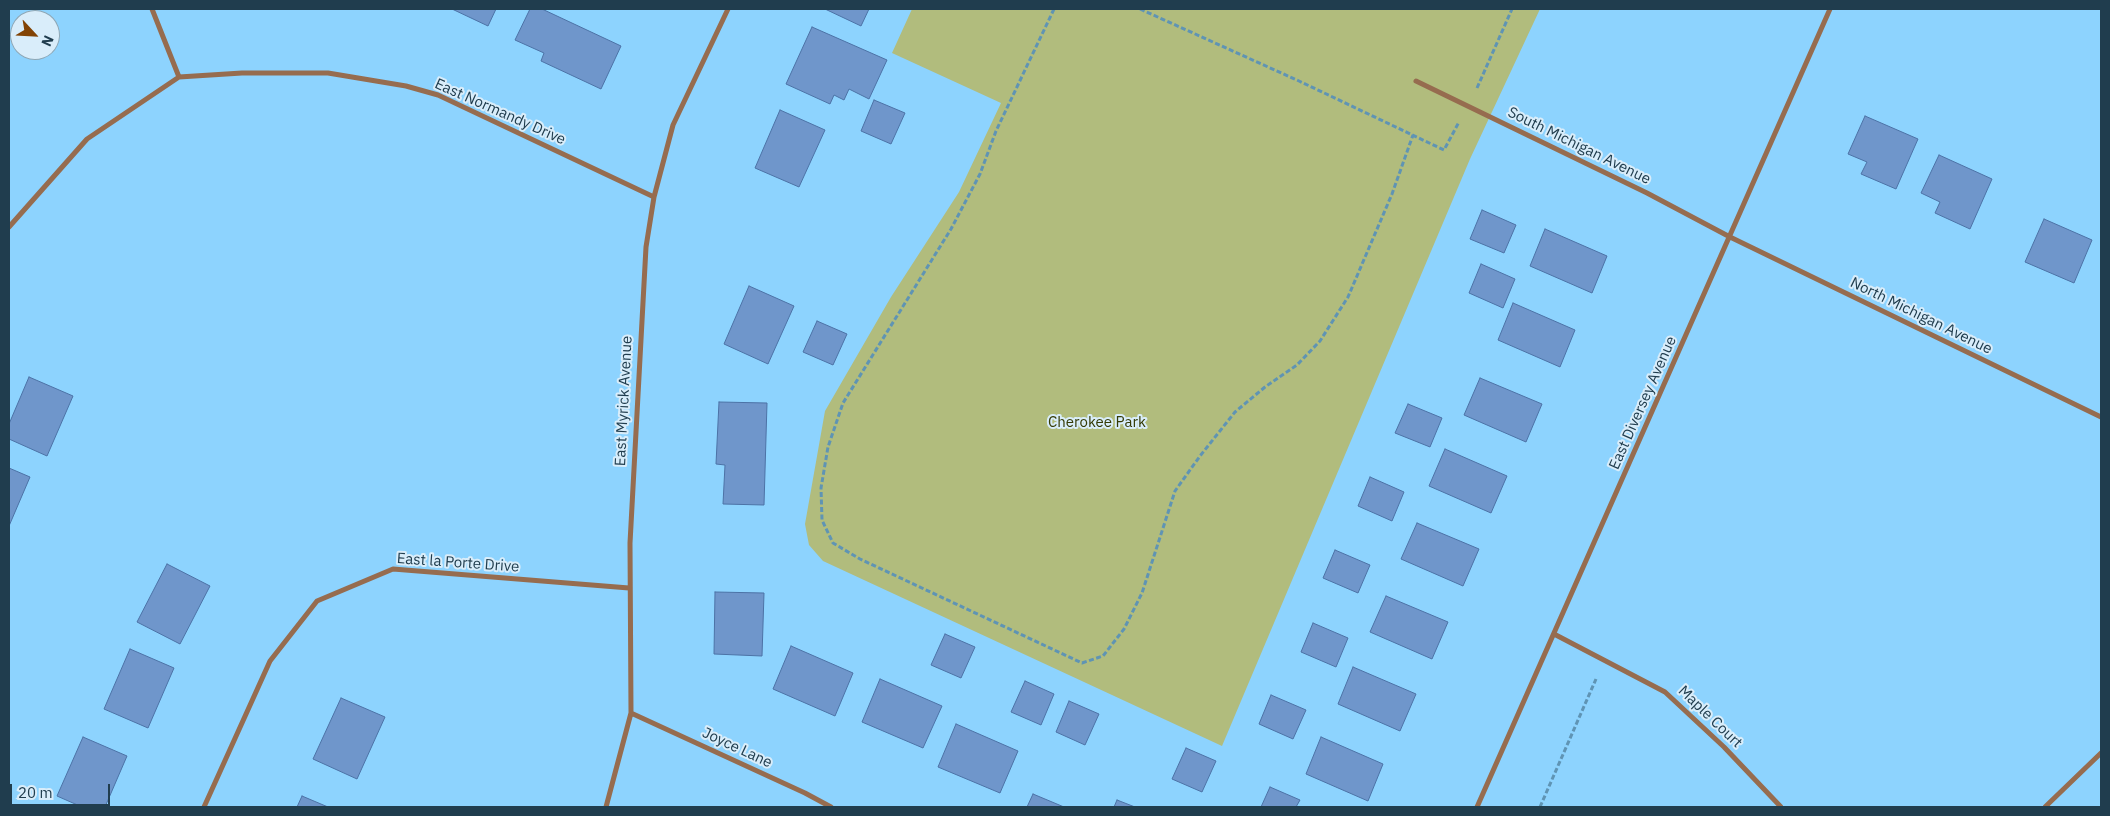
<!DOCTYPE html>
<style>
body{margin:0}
#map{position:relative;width:2110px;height:816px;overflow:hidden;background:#8dd3fe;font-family:"IBM Plex Sans",sans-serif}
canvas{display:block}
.frame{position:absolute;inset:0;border:10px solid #203d4e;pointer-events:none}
.north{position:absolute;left:10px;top:10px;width:50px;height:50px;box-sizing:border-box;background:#d9edfa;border:1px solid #8fa7b5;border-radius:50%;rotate:115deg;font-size:14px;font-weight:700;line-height:20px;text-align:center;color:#203d4e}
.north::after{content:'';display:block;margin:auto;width:18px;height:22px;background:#824304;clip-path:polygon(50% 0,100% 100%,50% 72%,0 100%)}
.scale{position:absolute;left:10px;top:784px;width:100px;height:22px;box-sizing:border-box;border:2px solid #203d4e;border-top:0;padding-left:6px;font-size:15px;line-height:18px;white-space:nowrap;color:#203d4e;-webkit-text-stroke:4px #d9edfa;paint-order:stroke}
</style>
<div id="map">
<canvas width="2110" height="816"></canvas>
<div class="frame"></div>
<div class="north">N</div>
<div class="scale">20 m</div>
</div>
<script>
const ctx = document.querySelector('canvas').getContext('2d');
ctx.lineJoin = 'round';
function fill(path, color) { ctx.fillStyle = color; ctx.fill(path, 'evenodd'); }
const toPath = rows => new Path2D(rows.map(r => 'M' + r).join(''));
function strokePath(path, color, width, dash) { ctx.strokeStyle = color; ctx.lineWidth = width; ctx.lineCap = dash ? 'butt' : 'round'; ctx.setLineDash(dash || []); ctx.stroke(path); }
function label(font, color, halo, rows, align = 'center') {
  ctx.font = font + ' "IBM Plex Sans",sans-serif'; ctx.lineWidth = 4; ctx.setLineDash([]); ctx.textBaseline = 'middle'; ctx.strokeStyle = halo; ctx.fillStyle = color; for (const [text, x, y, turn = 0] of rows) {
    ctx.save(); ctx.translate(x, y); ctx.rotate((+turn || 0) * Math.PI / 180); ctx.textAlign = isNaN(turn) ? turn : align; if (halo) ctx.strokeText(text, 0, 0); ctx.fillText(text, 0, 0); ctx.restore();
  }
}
fill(toPath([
 [912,9,1540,9,1470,159,1222,746,823,561,809,545,805,524,825,411,891,297,959,192,1001,103,892,53]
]), '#b1bc7d');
const building = toPath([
 [452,9,496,9,488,26,452,9],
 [530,9,542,9,621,46,601,89,541,61,544,53,515,40,530,9],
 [825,9,869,9,861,26,825,9],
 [812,27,887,60,869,99,849,89,844,100,834,95,830,104,786,84,812,27],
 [874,100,905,113,891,144,861,131,874,100],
 [780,110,825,130,799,187,755,168,780,110],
 [1865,116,1918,139,1896,189,1861,174,1867,162,1848,154,1865,116],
 [1939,155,1992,179,1970,229,1935,213,1940,202,1921,193,1939,155],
 [1482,210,1516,225,1504,253,1470,239,1482,210],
 [2044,219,2092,240,2074,283,2025,262,2044,219],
 [1545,229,1607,256,1592,293,1530,266,1545,229],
 [1481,264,1515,279,1503,308,1469,293,1481,264],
 [749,286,794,306,768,364,724,344,749,286],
 [1513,303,1575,330,1560,367,1498,340,1513,303],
 [817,321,847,334,833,365,803,352,817,321],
 [29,377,73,396,47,456,9,439,9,424,29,377],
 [1480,378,1542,404,1526,442,1464,415,1480,378],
 [719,402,767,403,764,505,723,504,725,465,716,464,719,402],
 [1408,404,1442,418,1430,447,1395,433,1408,404],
 [1445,449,1507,476,1491,513,1429,486,1445,449],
 [9,468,30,477,9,526,9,468],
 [1370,477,1404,492,1392,521,1358,506,1370,477],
 [1417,523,1479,549,1463,586,1401,559,1417,523],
 [1335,550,1370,565,1358,593,1323,578,1335,550],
 [167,564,210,586,180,644,137,622,167,564],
 [715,592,764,593,762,656,714,654,715,592],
 [1386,596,1448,622,1432,659,1370,632,1386,596],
 [1313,623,1348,638,1336,667,1301,652,1313,623],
 [945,634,975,647,961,678,931,665,945,634],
 [791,646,853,673,835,716,773,689,791,646],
 [130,649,174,668,148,728,104,709,130,649],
 [1353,667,1416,694,1400,731,1338,704,1353,667],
 [880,679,942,706,923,748,862,722,880,679],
 [1025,681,1054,694,1041,725,1011,712,1025,681],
 [1271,695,1306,710,1293,739,1259,724,1271,695],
 [341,698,385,717,357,779,313,759,341,698],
 [1069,701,1099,714,1085,745,1056,732,1069,701],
 [956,724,1018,751,1000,793,938,767,956,724],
 [83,737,127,756,105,807,82,807,57,796,83,737],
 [1321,737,1383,764,1368,801,1306,774,1321,737],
 [1186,748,1216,761,1202,792,1172,779,1186,748],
 [1270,787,1300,800,1296,807,1261,807,1270,787],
 [1033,794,1064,807,1027,807,1033,794],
 [302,796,328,807,297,807,302,796],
 [1117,800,1135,807,1114,807,1117,800]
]);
fill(building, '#6f96cb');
strokePath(building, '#4c72a6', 1);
strokePath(toPath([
 [1054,9,996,131,980,174,951,229,843,403,828,447,821,488,822,520,833,543,860,559,1082,663,1103,656,1124,629,1142,593,1175,491,1200,456,1235,412,1265,387,1297,365,1320,341,1348,297,1392,194,1413,135],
 [1140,9,1299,81,1444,150,1459,122],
 [1477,88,1512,9],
 [1540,807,1596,679]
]), '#5f94b4', 3, [5, 2.5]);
strokePath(toPath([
 [152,9,179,77,242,73,328,73,406,86,438,95,654,197],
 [1416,81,1647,193,1730,237,2101,417],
 [9,227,87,139,179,77],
 [1554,634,1665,692,1724,747,1781,807],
 [631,713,805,793,831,807],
 [204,807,270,661,317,601,393,569,629,588],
 [606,807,631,713,630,543,646,247,654,197,673,125,728,9],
 [1477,807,1830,9],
 [2045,807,2101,753]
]), '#966c4f', 5);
label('15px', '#203d4e', '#d9edfa', [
 ["East Normandy Drive",500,112,24],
 ["South Michigan Avenue",1579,146,26],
 ["North Michigan Avenue",1921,316,26],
 ["East Myrick Avenue",624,401,-87],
 ["East Diversey Avenue",1643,403,-66],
 ["East la Porte Drive",458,563,4],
 ["Maple Court",1710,717,44],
 ["Joyce Lane",737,748,25]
]);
label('15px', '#343a04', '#d9edfa', [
 ["Cherokee Park",1097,423]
]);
</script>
